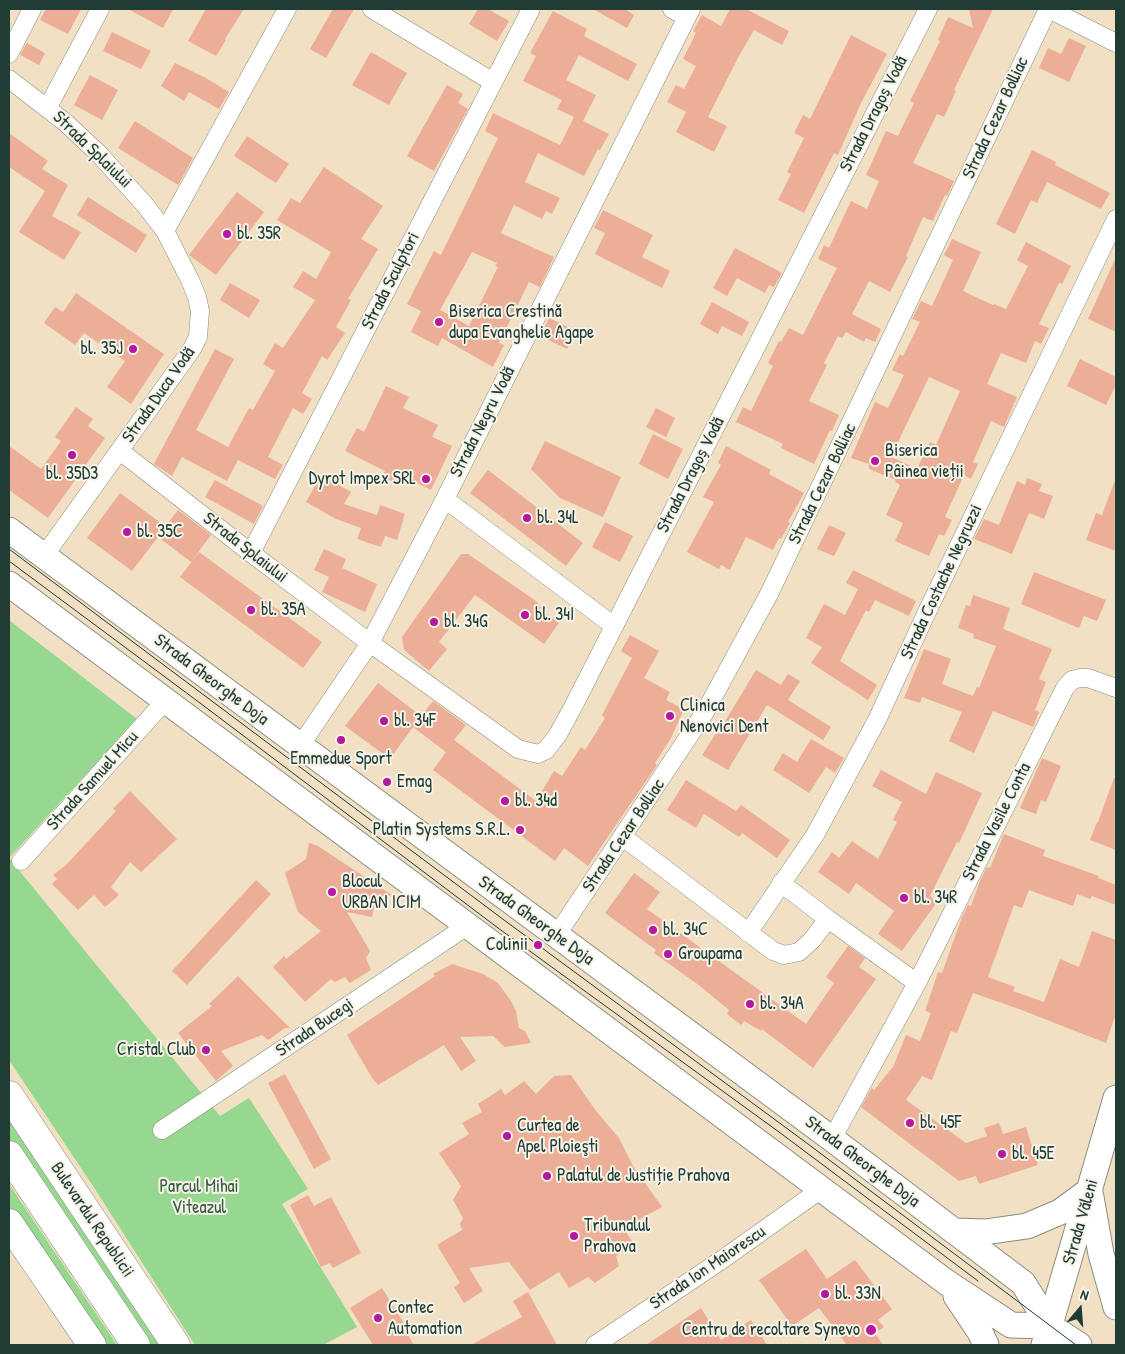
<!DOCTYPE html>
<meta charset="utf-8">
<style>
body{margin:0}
#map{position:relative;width:1125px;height:1354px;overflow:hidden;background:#f1e0c3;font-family:"Patrick Hand",sans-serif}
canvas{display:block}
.frame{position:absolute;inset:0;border:10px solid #1f3d34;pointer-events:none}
.north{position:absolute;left:1055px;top:1284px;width:50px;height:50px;-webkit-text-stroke:4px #f7f3e8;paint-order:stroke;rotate:18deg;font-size:14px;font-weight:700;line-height:20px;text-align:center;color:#1f3d34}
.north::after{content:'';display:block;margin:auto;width:18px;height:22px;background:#1f3d34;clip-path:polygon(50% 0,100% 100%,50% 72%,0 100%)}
</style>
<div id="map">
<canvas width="1125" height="1354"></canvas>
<div class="frame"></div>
<div class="north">N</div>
</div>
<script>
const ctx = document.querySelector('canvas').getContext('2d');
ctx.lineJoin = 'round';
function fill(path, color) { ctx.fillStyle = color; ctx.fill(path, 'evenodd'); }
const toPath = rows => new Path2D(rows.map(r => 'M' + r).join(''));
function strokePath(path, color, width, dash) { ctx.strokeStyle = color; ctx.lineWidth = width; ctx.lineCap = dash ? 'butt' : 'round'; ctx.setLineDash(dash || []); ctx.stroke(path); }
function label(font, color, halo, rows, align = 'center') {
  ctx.font = font + ' "Patrick Hand",sans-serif'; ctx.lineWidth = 4; ctx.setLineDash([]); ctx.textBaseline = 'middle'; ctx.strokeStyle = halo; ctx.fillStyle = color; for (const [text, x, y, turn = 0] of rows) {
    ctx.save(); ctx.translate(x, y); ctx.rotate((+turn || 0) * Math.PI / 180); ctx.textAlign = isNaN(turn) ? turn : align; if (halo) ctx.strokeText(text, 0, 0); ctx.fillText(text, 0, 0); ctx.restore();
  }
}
fill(toPath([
 [9,620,137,719,9,858,220,1116,249,1098,308,1189,282,1204,357,1327,323,1345,195,1345,91,1183,9,1060],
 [9,1117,161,1345,142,1345,9,1146],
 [9,1184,117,1345,100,1345,9,1209]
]), '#96d890');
fill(toPath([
 [46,9,81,9,68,34,40,20],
 [128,9,173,9,163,28],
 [206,9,244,9,225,39,226,40,216,56,188,41],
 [333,9,354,9,326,58,310,49],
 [478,9,488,9,509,21,497,41,469,24],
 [593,9,625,9,634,15,627,28],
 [730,9,746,9,789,31,782,45,754,30,739,56,708,117,727,126,714,152,676,132,686,112,667,102,676,85,684,89,696,66,683,59,696,33,693,31,702,15,721,26],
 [969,9,993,9,954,90,956,91,944,117,937,114,913,163,954,181,947,196,945,195,933,221,923,217,906,256,908,257,890,292,869,281,852,314,881,329,875,342,866,338,864,342,846,332,842,338,838,336,824,363,827,365,809,401,839,415,832,431,830,430,814,464,781,448,783,444,736,422,743,407,751,411,773,366,768,363,779,341,781,342,789,328,803,335,837,268,818,259,824,245,829,248,851,201,867,209,879,181,866,175,886,131,898,136,914,103,910,101,940,41,938,40,948,17,973,28],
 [553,11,587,29,584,36,637,64,628,81,579,55,566,80,596,95,583,121,609,134,600,150,598,149,584,176,538,153,525,182,560,198,552,214,546,211,542,219,514,205,501,233,554,257,540,287,529,282,499,343,504,345,493,367,442,338,438,346,411,332,421,311,407,304,434,251,441,255,498,138,485,131,493,113,560,145,574,117,557,109,562,100,523,81,536,56,530,53],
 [472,252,497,263,495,266,498,267,469,326,440,310],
 [112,32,151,51,141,69,103,51],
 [851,35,887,54,861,103,838,155,834,153,804,213,778,200,791,174,787,172,804,138,794,133,803,115,810,119],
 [1069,38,1086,46,1069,82,1039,68,1048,48,1061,54],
 [27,43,45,53,39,65,20,55],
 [371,52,407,73,389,105,352,85],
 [175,63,204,77,229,92,219,109,189,92,184,101,161,86],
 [90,75,118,90,102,120,74,105],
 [447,85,463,94,458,103,468,109,434,171,407,156],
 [135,121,193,158,178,185,118,148],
 [9,133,48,161,42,169,68,185,52,216,81,232,64,260,19,232,45,191,9,167],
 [247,136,289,164,276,183,234,156],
 [1032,150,1056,162,1055,165,1110,193,1101,209,1047,182,1037,203,1031,200,1015,234,996,224],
 [324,167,383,206,361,239,378,249,348,299,351,300,336,327,345,333,327,360,322,356,302,393,312,399,303,414,293,408,268,457,283,465,275,479,238,460,227,481,182,457,172,476,154,464,215,349,234,359,196,430,228,447,249,408,253,410,275,371,263,364,275,343,283,348,315,300,293,287,303,271,316,279,331,252,277,220,291,198,300,203],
 [237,192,264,212,216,275,189,255],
 [88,197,147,235,136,253,77,215],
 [603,210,653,235,642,257,670,271,662,288,595,254,605,233,594,228],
 [952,239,981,252,963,291,993,305,994,304,1006,309,1028,266,1017,260,1026,242,1071,266,1062,284,1059,283,1039,324,1049,328,1041,344,1035,341,1026,363,1001,353,987,384,1017,397,1004,427,991,421,973,462,978,464,971,479,964,475,945,517,952,520,944,536,939,534,929,556,895,541,903,523,886,515,900,485,895,482,896,480,869,469,869,464,851,458,875,402,888,408,904,375,892,370,900,354,903,356,920,322,912,319,921,301,932,306,953,260,944,255],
 [929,377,960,391,936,445,930,442,917,469,891,457],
 [735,248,782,273,774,287,769,285,765,293,737,278,727,296,713,288],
 [1116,257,1116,332,1088,319],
 [230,283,260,300,249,318,220,300],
 [76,293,164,354,131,404,107,387,125,361,84,333,75,345,44,323,55,307,63,312],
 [712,302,749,322,742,336,722,326,718,334,700,324],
 [549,318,576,331,567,349,540,336],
 [1080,359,1116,377,1116,385,1106,405,1067,386],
 [386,386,409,397,403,408,438,425,432,437,452,446,431,490,401,475,397,484,382,476,385,471,345,451,357,428,364,432],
 [76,407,93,419,88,426,105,438,48,518,9,490,9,446,41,469,61,441,55,437],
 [656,408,675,418,666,437,646,427],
 [653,434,683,449,668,479,639,464],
 [545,441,621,477,603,517,560,498,531,469],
 [726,446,771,470,769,474,804,493,788,522,790,523,781,539,779,538,773,550,746,537,730,570,721,565,719,569,687,552,714,502,703,497,721,465,718,463],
 [488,470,583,543,566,566,470,493],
 [321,475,351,492,344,504,377,515,380,505,405,514,397,540,385,536,381,547,357,539,361,528,336,519,306,502],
 [1027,478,1042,484,1039,491,1053,496,1044,519,1029,513,1012,554,974,539,984,519,999,525,1017,481,1025,485],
 [215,480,263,506,254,524,205,497],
 [1115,480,1116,480,1116,551,1086,540,1096,513,1102,515],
 [120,493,165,526,163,530,178,510,211,535,191,562,158,537,132,571,87,538],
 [605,522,633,536,620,562,592,547],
 [829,525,846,533,834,556,817,549],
 [324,549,346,559,342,568,377,584,365,612,322,592,329,577,314,570],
 [199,552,322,642,303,668,180,577],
 [461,554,468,554,536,601,544,612,559,623,544,644,475,595,439,642,447,649,429,671,404,650,402,637],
 [853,570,916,601,909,616,875,600,869,612,866,610,840,661,877,685,868,700,811,663,822,647,806,638,824,604,845,615,858,589,846,583],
 [1034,572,1106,600,1097,621,1084,616,1079,628,1021,604],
 [973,595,1010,608,1003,629,1052,649,1039,679,1046,682,1035,710,1039,712,1033,727,993,711,974,753,949,741,962,712,922,697,920,703,904,698,924,649,951,659,942,684,973,696,977,687,979,688,996,646,973,638,974,634,958,628,966,605,970,606],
 [630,635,659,651,644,678,670,692,666,700,684,709,671,738,655,763,657,765,588,866,564,848,555,861,433,770,446,752,413,727,390,759,345,726,378,683,421,716,433,701,466,725,454,740,536,801,554,771,562,776,581,747,585,750,605,718,602,715,632,658,621,651],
 [756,670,781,685,788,674,800,681,788,700,831,727,823,740,767,705,728,770,702,755,720,727,721,728],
 [811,739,844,758,835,773,826,767,809,793,773,770,783,753,797,762],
 [1042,758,1061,766,1046,802,1041,800,1036,814,1020,808],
 [881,770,926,794,936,772,982,793,959,843,957,842,930,896,937,902,902,951,878,934,894,911,856,883,849,894,818,872,832,852,839,858,852,841,878,859,897,822,893,820,902,802,872,786],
 [1114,778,1116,778,1116,850,1090,840,1097,822,1098,822],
 [686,780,736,811,741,805,790,840,777,858,742,833,739,837,704,814,696,828,667,810],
 [130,791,177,839,141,872,130,862,111,887,119,895,105,907,94,895,78,910,52,884,57,879,53,875,66,865,116,811,113,809],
 [1004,834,1045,850,1043,856,1099,876,1098,878,1116,885,1116,905,1092,896,1090,899,1077,894,1073,906,1029,890,1022,908,1014,905,988,977,1015,987,1013,991,1044,1002,1060,959,1079,967,1092,931,1116,940,1116,1013,1106,1043,1019,1009,973,993,957,1033,951,1031,932,1080,922,1076,906,1100,966,1143,987,1136,984,1128,999,1123,1003,1134,1026,1127,1038,1165,979,1184,976,1176,959,1181,861,1107,872,1088,874,1090,893,1067,906,1035,920,1041,931,1013,925,1011,938,972,942,973,962,917,968,905,971,906,980,881,987,867,990,868],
 [309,843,318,846,392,895,376,900,372,917,347,912,370,951,366,958,371,970,350,983,345,977,335,982,331,979,305,1002,273,967,284,956,286,959,321,931,298,912,285,873,306,859],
 [634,873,660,892,647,909,806,1024,834,983,826,977,848,946,865,958,859,967,876,979,813,1068,762,1029,761,1031,744,1021,741,1025,727,1014,729,1010,700,986,654,953,656,950,605,913],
 [256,880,271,894,187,985,172,971],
 [452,964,483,974,498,983,511,1001,516,1011,519,1028,525,1031,531,1043,505,1047,493,1036,460,1037,476,1061,461,1071,444,1045,378,1085,372,1078,347,1035,435,976,433,974],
 [238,976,290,1028,285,1028,268,1040,262,1035,221,1051,233,1066,216,1081,178,1033,212,1006,209,1004],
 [285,1074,331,1159,314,1169,268,1083],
 [571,1075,596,1111,619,1138,633,1166,662,1207,623,1228,634,1244,616,1256,619,1266,595,1283,588,1277,569,1288,559,1272,530,1290,509,1262,469,1268,483,1291,464,1303,454,1287,460,1283,437,1245,462,1230,460,1224,463,1218,453,1200,461,1186,439,1153,469,1134,462,1123,482,1112,478,1104,501,1089,505,1095,524,1081,536,1094,554,1076],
 [308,1195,314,1206,331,1197,361,1253,333,1268,330,1263,321,1267,290,1205],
 [806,1249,827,1279,855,1260,892,1309,878,1320,884,1327,875,1333,883,1345,847,1345,819,1308,792,1326,759,1280],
 [382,1288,407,1328,405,1330,414,1345,373,1345,350,1308],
 [528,1292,557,1345,471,1345,522,1317,513,1301],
 [701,1308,721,1340,751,1320,767,1345,646,1345]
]), '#ecae96');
const minor = toPath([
 [372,9,493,82],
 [672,9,687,17],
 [1049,9,1116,43],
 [9,54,32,9],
 [9,79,66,123,99,154,145,205,165,231,190,280,197,297,200,311,198,337,192,349,44,556],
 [48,107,100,9],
 [165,231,287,9],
 [120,451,251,553,370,643,518,749,538,754,546,750,557,736,573,707,928,9],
 [445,499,614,626],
 [251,553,531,9],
 [300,746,370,643,445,499,691,9],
 [623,837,773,951,784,955,799,952,812,940,828,919,917,983],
 [21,861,165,701],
 [781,883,828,919],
 [748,933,815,835,877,720,926,614,1116,219],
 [556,936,705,712,769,594,1048,9],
 [162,1130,467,926],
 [832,1139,917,983,1065,688,1072,680,1080,678,1088,678,1116,688],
 [595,1345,723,1259,820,1190]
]);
const secondary = toPath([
 [9,530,832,1139,1023,1283,1050,1326,1079,1345],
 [9,584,946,1282,1011,1325,1050,1326],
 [1091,1197,1101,1254,1116,1307],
 [955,1231,985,1232,1027,1226,1060,1212,1090,1190],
 [956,1296,980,1332,986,1345],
 [1044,1345,1116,1098]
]);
const primary = toPath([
 [9,1095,176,1345],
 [9,1155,136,1345],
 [9,1223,92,1345]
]);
strokePath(minor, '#888e7c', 19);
strokePath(secondary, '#888e7c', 27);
strokePath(primary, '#888e7c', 29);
strokePath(minor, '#fff', 18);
strokePath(secondary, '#fff', 25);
strokePath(primary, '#fff', 28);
strokePath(toPath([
 [9,549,504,920,804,1141,1076,1345],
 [9,561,200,703,498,928,779,1132,978,1281]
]), '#1f3d34', 1);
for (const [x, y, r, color] of [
 [227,234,5,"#b5179e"],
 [439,322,5,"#b5179e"],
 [133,349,5,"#b5179e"],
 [72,455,5,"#b5179e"],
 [875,461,5,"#b5179e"],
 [426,479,5,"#b5179e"],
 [527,518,5,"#b5179e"],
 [127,532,5,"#b5179e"],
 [251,610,5,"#b5179e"],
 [525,615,5,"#b5179e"],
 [434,622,5,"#b5179e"],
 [670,716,5,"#b5179e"],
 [384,721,5,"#b5179e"],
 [341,740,5,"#b5179e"],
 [387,782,5,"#b5179e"],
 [505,801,5,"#b5179e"],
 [520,830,5,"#b5179e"],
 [332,892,5,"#b5179e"],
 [904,898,5,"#b5179e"],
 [653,930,5,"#b5179e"],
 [538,945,5,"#b5179e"],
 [668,954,5,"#b5179e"],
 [750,1004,5,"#b5179e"],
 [206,1050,5,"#b5179e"],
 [910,1123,5,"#b5179e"],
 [507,1136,5,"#b5179e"],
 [1002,1154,5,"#b5179e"],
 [547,1176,5,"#b5179e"],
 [574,1236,5,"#b5179e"],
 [825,1294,5,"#b5179e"],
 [378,1318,5,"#b5179e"],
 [871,1330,6,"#b5179e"]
]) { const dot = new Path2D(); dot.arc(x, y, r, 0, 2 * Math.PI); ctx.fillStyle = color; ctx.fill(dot); strokePath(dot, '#f7f3e8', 2); }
label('18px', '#1f3d34', '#f7f3e8', [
 ["Strada Dragoș Vodă",874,114,-63],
 ["Strada Cezar Bolliac",996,118,-65],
 ["Strada Splaiului",92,150,44],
 ["Strada Sculptori",391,281,-63],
 ["Strada Duca Vodă",159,395,-55],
 ["Strada Negru Vodă",483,422,-63],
 ["Strada Dragoș Vodă",691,475,-63],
 ["Strada Cezar Bolliac",823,484,-64],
 ["Strada Splaiului",245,548,38],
 ["Strada Costache Negruzzi",942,582,-65],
 ["Strada Gheorghe Doja",211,680,37],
 ["Strada Samuel Micu",93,781,-48],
 ["Strada Vasile Conta",997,822,-63],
 ["Strada Cezar Bolliac",624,836,-56],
 ["Strada Gheorghe Doja",536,921,36],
 ["Strada Bucegi",315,1028,-34],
 ["Strada Gheorghe Doja",862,1162,37],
 ["Bulevardul Republicii",92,1220,56],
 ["Strada Văleni",1081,1222,-74],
 ["Strada Ion Maiorescu",708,1268,-34]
]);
label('18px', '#1f3d34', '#f7f3e8', [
 ["bl. 35R",237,234],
 ["Biserica Crestină",449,312],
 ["dupa Evanghelie Agape",449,333],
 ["bl. 35J",123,349,"right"],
 ["Biserica",885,451],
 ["Pâinea vieții",885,472],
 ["bl. 35D3",72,474,"center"],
 ["Dyrot Impex SRL",416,479,"right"],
 ["bl. 34L",537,518],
 ["bl. 35C",137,532],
 ["bl. 35A",261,610],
 ["bl. 34I",535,615],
 ["bl. 34G",444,622],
 ["Clinica",680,706],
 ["Nenovici Dent",680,727],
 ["bl. 34F",394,721],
 ["Emmedue Sport",341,759,"center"],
 ["Emag",397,782],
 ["bl. 34d",515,801],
 ["Platin Systems S.R.L.",510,830,"right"],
 ["Blocul",342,882],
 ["URBAN ICIM",342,903],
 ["bl. 34R",914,898],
 ["bl. 34C",663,930],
 ["Colinii",528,945,"right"],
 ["Groupama",678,954],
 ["bl. 34A",760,1004],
 ["Cristal Club",196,1050,"right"],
 ["bl. 45F",920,1123],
 ["Curtea de",517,1126],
 ["Apel Ploieşti",517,1147],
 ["bl. 45E",1012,1154],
 ["Palatul de Justiție Prahova",557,1176],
 ["Tribunalul",584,1226],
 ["Prahova",584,1247],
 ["bl. 33N",835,1294],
 ["Contec",388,1308],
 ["Automation",388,1329],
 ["Centru de recoltare Synevo",860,1330,"right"]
], 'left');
label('18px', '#375c46', '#f7f3e8', [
 ["Parcul Mihai",199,1187],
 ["Viteazul",199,1208]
]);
</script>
